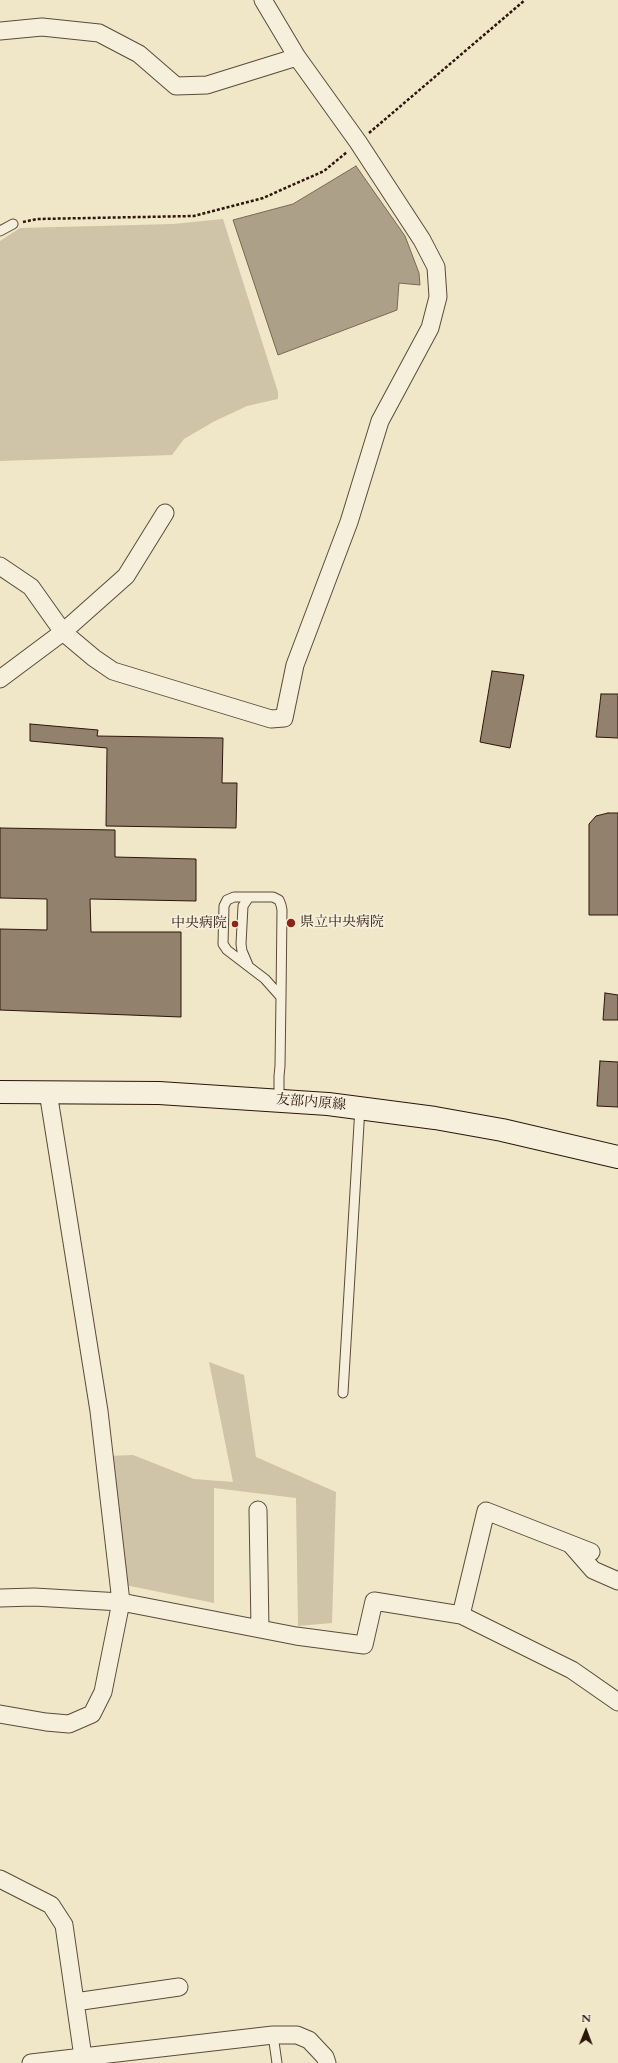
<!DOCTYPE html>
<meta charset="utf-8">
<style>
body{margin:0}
#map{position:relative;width:618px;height:2063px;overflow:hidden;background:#f0e7c9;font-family:Cardo,serif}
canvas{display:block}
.north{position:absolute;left:566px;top:2011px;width:40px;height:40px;-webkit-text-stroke:3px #f5efdc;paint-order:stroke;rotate:1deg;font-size:11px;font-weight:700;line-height:16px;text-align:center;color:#2c1509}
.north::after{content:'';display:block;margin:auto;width:14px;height:18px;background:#2c1509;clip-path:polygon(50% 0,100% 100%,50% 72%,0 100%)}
</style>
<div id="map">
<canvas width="618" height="2063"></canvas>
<div class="north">N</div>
</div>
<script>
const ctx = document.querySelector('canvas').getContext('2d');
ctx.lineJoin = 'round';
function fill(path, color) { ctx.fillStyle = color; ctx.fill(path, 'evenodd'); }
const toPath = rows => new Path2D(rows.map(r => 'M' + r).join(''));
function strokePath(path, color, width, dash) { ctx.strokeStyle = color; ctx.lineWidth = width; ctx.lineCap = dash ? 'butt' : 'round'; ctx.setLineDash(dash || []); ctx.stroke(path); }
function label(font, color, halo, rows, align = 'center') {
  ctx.font = font + ' Cardo,"Noto Serif JP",serif'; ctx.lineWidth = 3.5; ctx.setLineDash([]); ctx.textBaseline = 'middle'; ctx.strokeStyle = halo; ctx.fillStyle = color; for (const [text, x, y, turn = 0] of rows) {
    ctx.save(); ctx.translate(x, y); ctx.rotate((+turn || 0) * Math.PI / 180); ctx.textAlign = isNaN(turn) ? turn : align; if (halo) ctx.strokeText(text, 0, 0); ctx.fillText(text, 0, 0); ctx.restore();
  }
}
fill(toPath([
 [223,219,278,392,278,399,247,406,213,422,184,439,172,455,0,461,0,241,20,228,173,224],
 [209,1362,244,1375,256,1457,336,1492,332,1623,298,1626,296,1498,214,1488,214,1603,125,1585,107,1456,133,1455,194,1479,233,1482]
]), '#cfc3a8');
const water = toPath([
 [356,166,405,236,419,273,420,285,399,283,397,310,278,355,233,220,293,204,356,166]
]);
fill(water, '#ada088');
strokePath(water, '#796855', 1);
const building = toPath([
 [492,671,524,675,510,748,480,742,492,671],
 [601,694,618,694,618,738,596,737,601,694],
 [30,724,98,730,97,736,223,738,222,783,237,783,236,828,106,826,107,748,30,741,30,724],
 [608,813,618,813,618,915,589,915,589,824,596,816,608,813],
 [0,828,115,830,115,857,196,859,196,901,90,899,91,932,181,932,181,1017,0,1010,0,929,47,930,47,899,0,898,0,828],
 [605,993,618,995,618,1020,603,1020,605,993],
 [600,1061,618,1062,618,1107,597,1106,600,1061]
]);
fill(building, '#92826d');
strokePath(building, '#2c1509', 1);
const service = toPath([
 [0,231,13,224],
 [248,965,242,951,241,944,243,906,249,897],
 [279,1100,279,1076,280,1066,281,997,282,910,281,905,279,900,273,897,234,897,227,900,224,906,223,944,227,950,265,979,281,997],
 [343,1393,360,1107],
 [273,2035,277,2063]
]);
const minor = toPath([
 [0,31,42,27,99,33,139,54,176,86,207,85,297,57],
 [0,566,31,587,63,632,94,658,113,671,271,719,284,718,295,665,349,522,380,421,430,328,438,297,436,267,422,240,358,142,297,57,263,0],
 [0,679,63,632,126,576,165,513],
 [258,1510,260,1629],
 [572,1546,593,1570,618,1581],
 [0,1598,34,1597,121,1602,296,1636,364,1645,374,1601,461,1615,572,1670,618,1702],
 [461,1615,486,1511,591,1552],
 [0,1714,46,1722,69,1724,92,1714,103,1692,121,1602,99,1411,48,1092],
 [0,1879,51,1905,64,1925,83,2057],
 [75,2002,179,1987],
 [31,2063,273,2035,297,2035,309,2040,325,2057,327,2063]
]);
const secondary = toPath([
 [0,1092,159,1093,328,1104,435,1118,502,1130,618,1157]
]);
strokePath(service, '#5d4a39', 11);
strokePath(minor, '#5d4a39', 19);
strokePath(secondary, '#2c1509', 24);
strokePath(toPath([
 [369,133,525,0],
 [23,222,37,219,194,216,263,198,324,171,347,152]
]), '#2c1509', 2.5, [3, 2]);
strokePath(service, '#f5efdc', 9);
strokePath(minor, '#f5efdc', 17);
strokePath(secondary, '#f5efdc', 22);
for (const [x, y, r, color] of [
 [291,923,5,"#8f2418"],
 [235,924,4,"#8f2418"]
]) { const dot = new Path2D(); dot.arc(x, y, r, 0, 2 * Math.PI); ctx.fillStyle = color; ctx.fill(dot); strokePath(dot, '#f5efdc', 1.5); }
label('14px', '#2c1509', '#f5efdc', [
 ["県立中央病院",300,923],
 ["中央病院",227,924,"right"]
], 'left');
label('14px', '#2c1509', '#f5efdc', [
 ["友部内原線",311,1103,5]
]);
</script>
